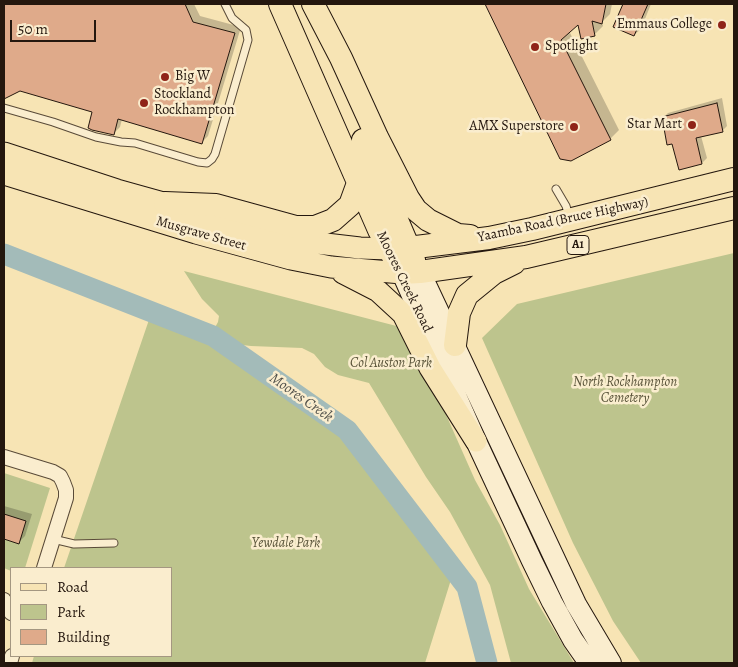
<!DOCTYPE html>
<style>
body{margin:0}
#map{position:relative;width:738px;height:667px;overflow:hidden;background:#f7e4b4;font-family:Alegreya,serif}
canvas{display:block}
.frame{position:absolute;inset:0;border:5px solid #24170e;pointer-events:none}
.legend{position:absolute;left:10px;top:567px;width:162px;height:90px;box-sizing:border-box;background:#faedce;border:1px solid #a49781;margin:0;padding:6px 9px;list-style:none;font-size:15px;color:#24170e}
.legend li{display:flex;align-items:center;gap:10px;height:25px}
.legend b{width:25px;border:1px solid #a49781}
.scale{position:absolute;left:10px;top:20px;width:86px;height:22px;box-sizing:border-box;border:2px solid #24170e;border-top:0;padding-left:6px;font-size:15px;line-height:18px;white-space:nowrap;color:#24170e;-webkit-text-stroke:4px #faedce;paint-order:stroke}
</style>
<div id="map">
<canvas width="738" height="667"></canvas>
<div class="frame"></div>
<ul class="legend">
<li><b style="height:6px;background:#f7e4b4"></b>Road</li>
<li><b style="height:14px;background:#bdc48d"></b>Park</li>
<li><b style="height:14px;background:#dfaa8a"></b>Building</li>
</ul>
<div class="scale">50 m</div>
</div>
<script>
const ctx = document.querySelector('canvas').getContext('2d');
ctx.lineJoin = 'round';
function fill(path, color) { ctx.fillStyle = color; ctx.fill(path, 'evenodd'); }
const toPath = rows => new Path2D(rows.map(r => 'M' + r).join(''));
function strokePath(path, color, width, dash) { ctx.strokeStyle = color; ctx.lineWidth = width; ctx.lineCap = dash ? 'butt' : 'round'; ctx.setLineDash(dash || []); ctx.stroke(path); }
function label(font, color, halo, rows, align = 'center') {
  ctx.font = font + ' Alegreya,serif'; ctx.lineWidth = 5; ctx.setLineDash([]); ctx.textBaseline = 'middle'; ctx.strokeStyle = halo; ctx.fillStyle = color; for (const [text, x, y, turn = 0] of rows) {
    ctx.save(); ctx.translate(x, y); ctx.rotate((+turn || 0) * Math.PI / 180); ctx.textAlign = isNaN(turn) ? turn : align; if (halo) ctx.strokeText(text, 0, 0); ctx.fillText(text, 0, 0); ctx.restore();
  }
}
fill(toPath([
 [734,253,734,663,641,663,613,621,573,543,482,338,517,304],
 [184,271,408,329,475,480,500,525,529,589,574,663,511,663,490,585,450,512,426,477,369,383,338,375,325,367,314,354,302,348,251,346,234,344,216,336,212,333,218,322,219,316,202,299],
 [152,311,213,336,347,430,454,570,425,663,32,663,34,656,171,656,171,568,64,568],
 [4,473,50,488,25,568,11,568,11,571,4,568]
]), '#bdc48d');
fill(toPath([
 [4,4,194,4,200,16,241,27,208,136,201,143,122,119,120,127,113,134,94,111,19,90,6,97,4,96],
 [486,4,612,4,610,14,602,22,603,26,594,35,578,23,569,31,619,130,610,139,561,158],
 [624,4,651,4,641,29,634,35,615,27],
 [722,98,727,126,722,131,701,136,707,158,702,163,673,142,663,118,668,113],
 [4,506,32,514,25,536,19,542,4,537]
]), '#0003');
strokePath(toPath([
 [4,254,213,336,347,430,467,587,487,663]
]), '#a3bbb9', 21);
const building = toPath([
 [4,4,185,4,193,22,235,33,202,144,118,119,114,135,92,130,88,128,92,112,20,91,4,99,4,4],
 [485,4,606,4,602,24,592,21,595,36,581,39,578,25,561,40,611,140,571,161,560,159,485,4],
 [623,4,648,4,634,36,613,27,623,4],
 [717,103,723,132,696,138,702,164,679,170,672,144,667,145,662,117,717,103],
 [4,514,26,521,19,544,4,539,4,514]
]);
fill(building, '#dfaa8a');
strokePath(building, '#24170e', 1);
const service = toPath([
 [4,108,53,122,96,137,121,142,135,143,198,162,207,163,212,159,215,154,248,40,246,30,232,18,225,4],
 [556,189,566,206,569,216],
 [53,539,74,544,114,543]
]);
const minor = toPath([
 [4,457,53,472,60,476,63,482,66,490,66,498,44,568],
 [4,600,11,613],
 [10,663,12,656]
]);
const secondary = toPath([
 [420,272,576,604,611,663],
 [402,273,476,441,532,561,552,602,573,640,589,663]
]);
const primary = toPath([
 [4,153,117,190,300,241,360,248,389,249],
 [4,174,196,233,291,259,331,267,402,273],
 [343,273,378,291,403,314,430,368,476,441]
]);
const trunk = toPath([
 [280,4,379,230,402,273,420,272,526,257,734,208],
 [313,4,341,58,377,137,408,198,416,210,428,220,458,235,470,236],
 [363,140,414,260],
 [165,203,216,205,296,227,315,227,333,220,350,205,358,183],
 [389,249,408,248,489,238,532,229,734,179],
 [455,345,459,313,467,295,494,273,514,263]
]);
strokePath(service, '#594a38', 9);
strokePath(minor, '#594a38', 16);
strokePath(secondary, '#24170e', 22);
strokePath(primary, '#24170e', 23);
strokePath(trunk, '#24170e', 24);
strokePath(service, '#faedce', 7);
strokePath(minor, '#faedce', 14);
strokePath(secondary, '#faedce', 20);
strokePath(primary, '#f7e4b4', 21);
strokePath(trunk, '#f7e4b4', 22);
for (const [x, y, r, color] of [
 [722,25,5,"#8f2418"],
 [535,47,5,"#8f2418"],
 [165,77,5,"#8f2418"],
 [144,103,5,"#8f2418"],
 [692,125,5,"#8f2418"],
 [574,127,5,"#8f2418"]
]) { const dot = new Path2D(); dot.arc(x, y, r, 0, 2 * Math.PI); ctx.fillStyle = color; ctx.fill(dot); strokePath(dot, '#faedce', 2); }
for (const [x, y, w] of [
 [578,245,22]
]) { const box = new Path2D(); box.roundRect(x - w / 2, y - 9.5, w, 19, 4); ctx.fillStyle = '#faedce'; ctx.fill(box); strokePath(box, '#24170e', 1); }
label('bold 12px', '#24170e', null, [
 ["A1",578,245]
]);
label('14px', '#24170e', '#faedce', [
 ["Emmaus College",712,25],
 ["Spotlight",545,47,"left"],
 ["Big W",175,77,"left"],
 ["Stockland",154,95,"left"],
 ["Rockhampton",154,111,"left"],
 ["Star Mart",682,125],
 ["AMX Superstore",564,127]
], 'right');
label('14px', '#24170e', '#faedce', [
 ["Yaamba Road (Bruce Highway)",563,220,-12],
 ["Musgrave Street",201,234,16],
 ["Moores Creek Road",404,282,64]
]);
label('italic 14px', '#5a543a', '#faedce', [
 ["Col Auston Park",391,364],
 ["North Rockhampton",625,383],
 ["Cemetery",625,399],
 ["Yewdale Park",286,544]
]);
label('italic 15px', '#50504a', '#faedce', [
 ["Moores Creek",301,398,35]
]);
</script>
